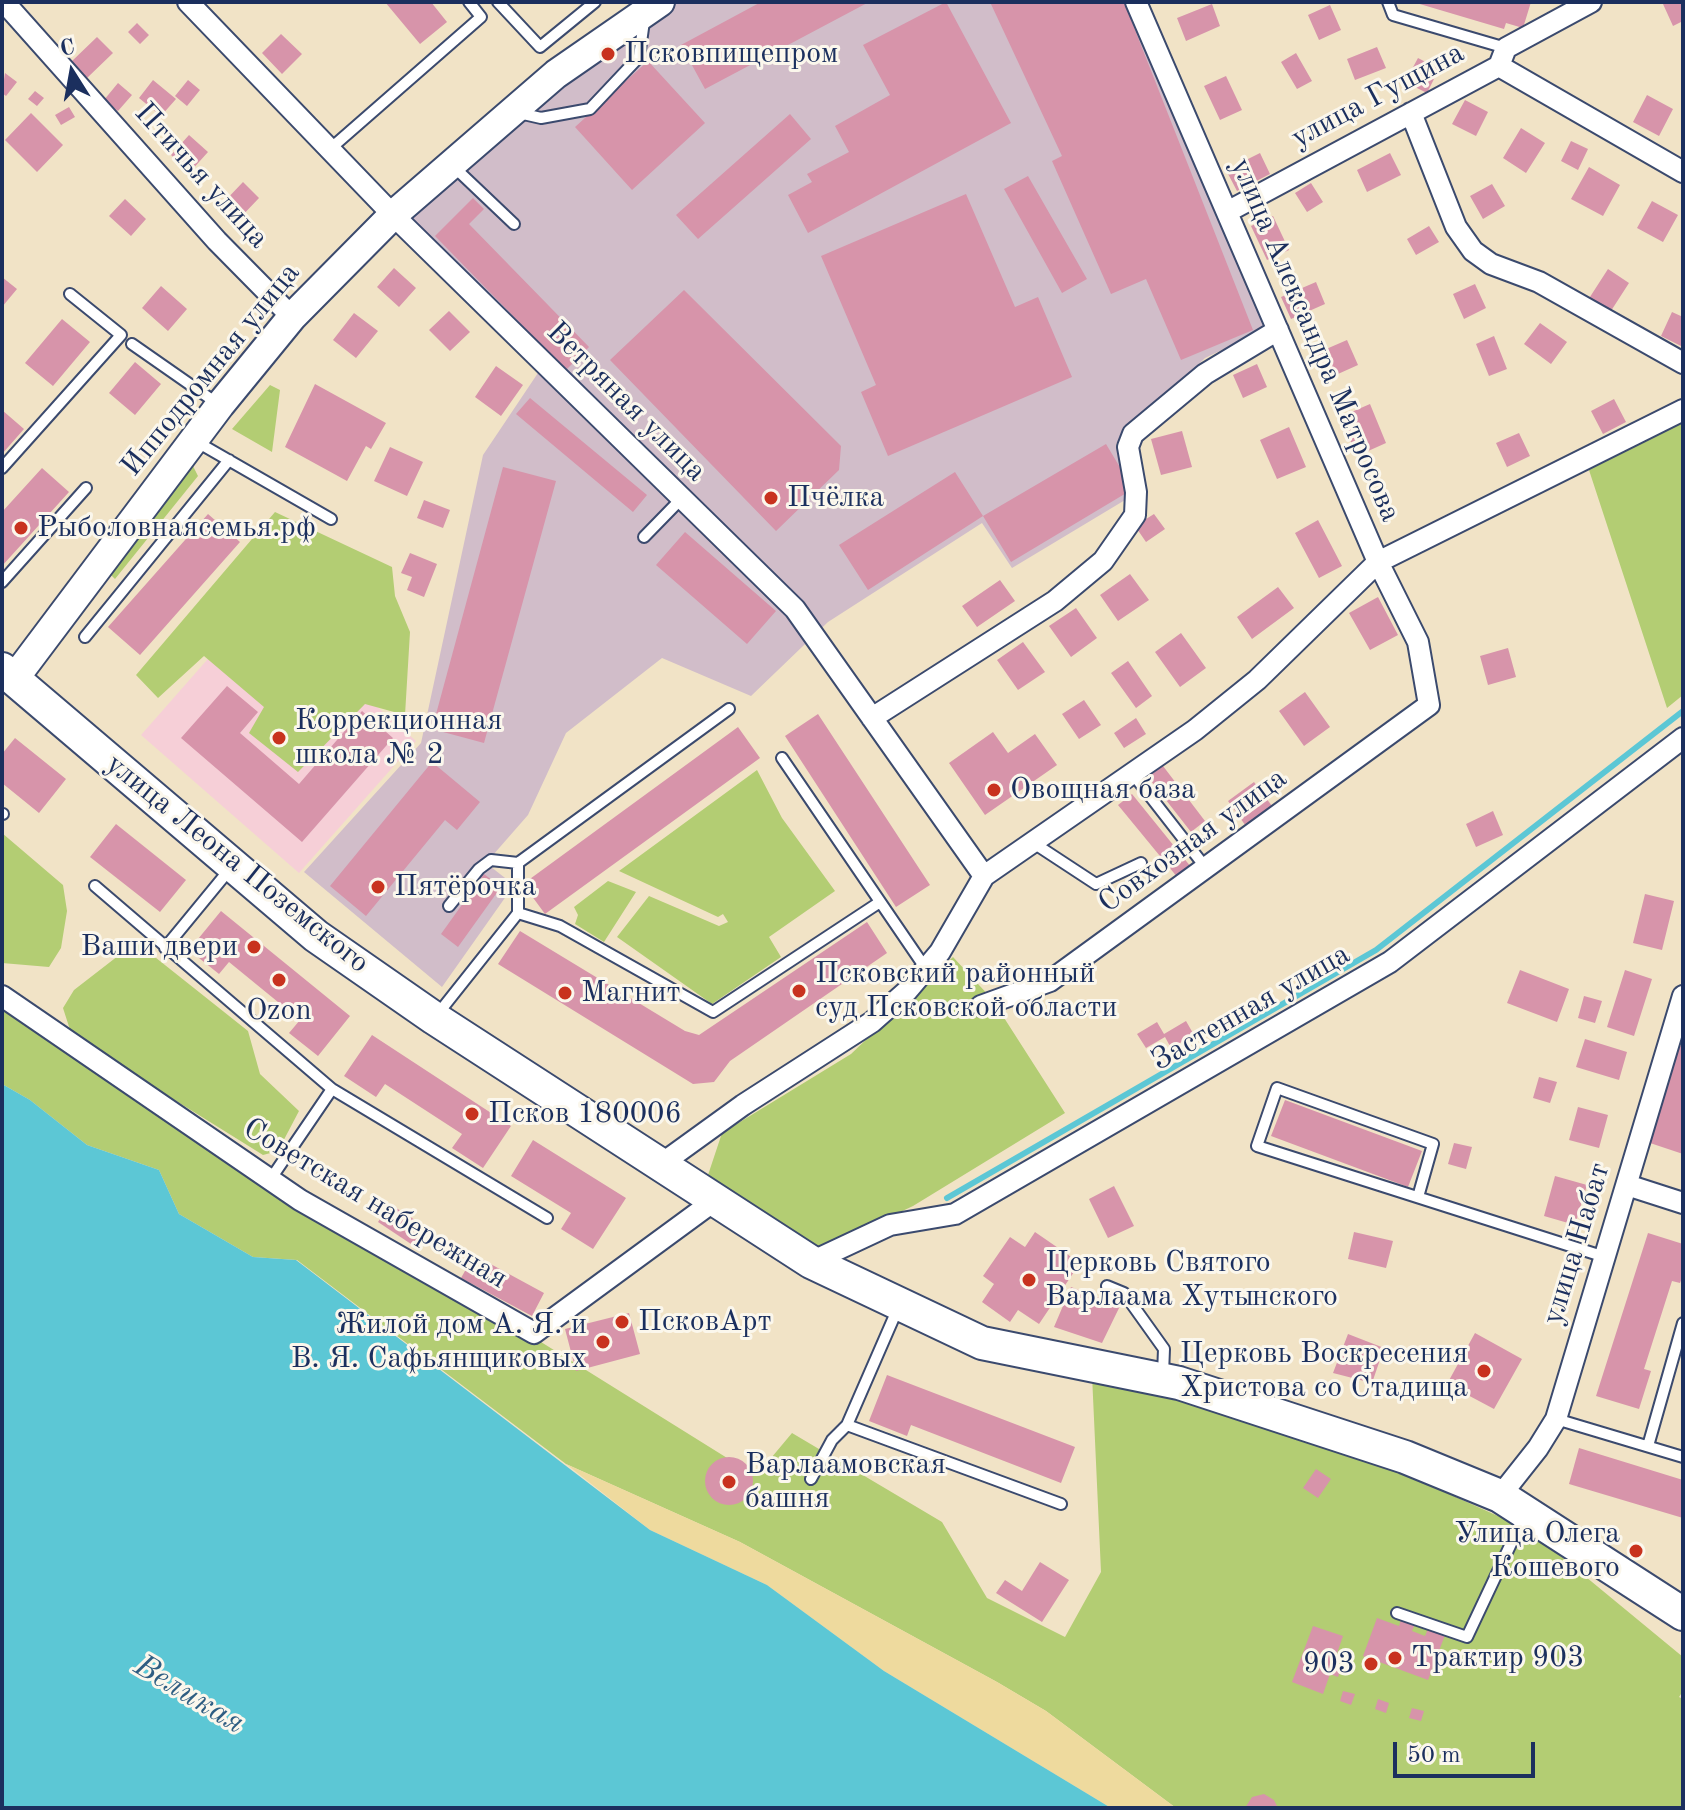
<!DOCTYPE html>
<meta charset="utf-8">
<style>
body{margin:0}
#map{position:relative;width:1685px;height:1810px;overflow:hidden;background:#f1e3c6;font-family:"Old Standard TT",serif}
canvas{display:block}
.frame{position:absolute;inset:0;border:4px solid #1b2f5e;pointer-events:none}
.north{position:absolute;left:32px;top:32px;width:80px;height:80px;-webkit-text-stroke:6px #fbf7ec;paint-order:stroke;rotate:349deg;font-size:22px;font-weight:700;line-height:32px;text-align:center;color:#1b2f5e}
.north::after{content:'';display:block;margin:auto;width:28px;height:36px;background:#1b2f5e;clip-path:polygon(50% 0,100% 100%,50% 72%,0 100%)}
.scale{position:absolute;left:1393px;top:1742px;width:142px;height:36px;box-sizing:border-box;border:4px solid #1b2f5e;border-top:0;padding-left:10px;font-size:24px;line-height:28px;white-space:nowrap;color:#1b2f5e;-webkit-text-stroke:6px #fbf7ec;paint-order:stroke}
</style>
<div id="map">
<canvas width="1685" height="1810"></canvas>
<div class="frame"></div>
<div class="north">С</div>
<div class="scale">50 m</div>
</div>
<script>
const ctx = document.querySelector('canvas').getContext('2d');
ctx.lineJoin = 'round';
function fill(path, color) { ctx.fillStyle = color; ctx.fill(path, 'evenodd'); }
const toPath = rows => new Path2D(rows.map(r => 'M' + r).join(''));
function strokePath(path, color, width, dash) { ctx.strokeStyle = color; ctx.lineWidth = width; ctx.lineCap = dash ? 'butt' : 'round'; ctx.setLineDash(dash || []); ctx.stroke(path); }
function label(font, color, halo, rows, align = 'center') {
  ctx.font = font + ' "Old Standard TT",serif'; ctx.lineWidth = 6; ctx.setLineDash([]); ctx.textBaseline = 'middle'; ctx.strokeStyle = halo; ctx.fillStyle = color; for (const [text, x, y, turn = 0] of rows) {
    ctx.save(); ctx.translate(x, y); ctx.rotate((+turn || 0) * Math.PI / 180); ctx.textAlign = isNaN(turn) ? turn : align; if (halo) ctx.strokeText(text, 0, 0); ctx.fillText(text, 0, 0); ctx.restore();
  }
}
fill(toPath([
 [258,602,416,741,299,873,141,735]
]), '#f6cfd7');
fill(toPath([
 [677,2,1132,2,1272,326,1205,358,1116,444,1140,491,1012,568,982,523,828,622,751,696,662,658,566,733,528,815,486,863,514,885,442,987,304,872,421,743,483,455,548,358,407,219,566,81]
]), '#d1bdc9');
fill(toPath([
 [270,385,280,390,272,452,232,429],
 [1683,420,1683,695,1667,708,1588,467],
 [191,462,198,476,115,579,108,572],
 [275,512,392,567,395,596,410,632,405,715,365,704,298,772,249,733,264,707,204,656,158,698,136,675],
 [757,770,782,818,835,891,769,937,781,957,712,1004,617,937,649,896,719,926,728,922,723,914,718,917,619,871],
 [2,833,63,885,67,911,61,948,49,967,2,963],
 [608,881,636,892,604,942,575,924,578,915,574,907],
 [136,942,248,1031,260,1074,299,1111,278,1151,263,1155,72,1036,63,1008,74,990],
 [953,957,992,999,1065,1113,913,1206,811,1254,705,1184,722,1133,851,1054],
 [2,1006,756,1476,792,1433,942,1522,987,1598,1065,1637,1101,1572,1092,1375,1338,1444,1529,1530,1683,1657,1683,1691,1679,1697,1683,1699,1683,1808,1176,1808,1046,1711,997,1682,740,1542,566,1464,297,1260,253,1257,179,1214,159,1170,87,1145,30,1100,2,1084]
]), '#b3cd73');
fill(toPath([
 [566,1464,740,1542,997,1682,1046,1711,1176,1808,1111,1808,884,1671,767,1585,650,1530]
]), '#eeda9e');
fill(toPath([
 [2,1084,30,1100,87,1145,159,1170,179,1214,253,1257,296,1260,650,1530,767,1585,884,1671,1111,1808,2,1808]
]), '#5cc7d5');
strokePath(toPath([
 [947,1198,1376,950,1683,711]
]), '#5cc7d5', 6);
fill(toPath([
 [385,2,431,2,447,22,420,44],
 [761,2,869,2,705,89,681,45],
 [946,2,1011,123,808,233,788,195,812,182,807,174,849,152,835,126,890,95,863,45],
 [990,2,1124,2,1253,330,1181,360,1146,279,1111,294,1052,161,1062,156],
 [1413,2,1531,2,1523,28,1506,23,1504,29],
 [1667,2,1683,2,1683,21,1673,26,1663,4],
 [1212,4,1220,26,1186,41,1177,18],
 [1330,5,1341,30,1319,40,1308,15],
 [137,23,149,35,140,44,128,32],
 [281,34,302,54,282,74,262,53],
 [97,37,113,53,87,78,71,62],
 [1377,47,1386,68,1355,80,1347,59],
 [1296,53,1312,81,1297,89,1281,62],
 [1418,58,1439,69,1427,93,1405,82],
 [648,61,705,123,632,190,575,127],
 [5,73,17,82,6,96,2,93],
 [1226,76,1242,110,1220,120,1204,86],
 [153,80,176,99,161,116,139,98],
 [188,80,200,90,187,106,175,96],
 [118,83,132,95,118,111,104,100],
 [35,91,44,98,37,106,28,99],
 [1647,95,1673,109,1659,136,1633,122],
 [1465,100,1488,112,1476,136,1452,124],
 [69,107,75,117,61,125,55,115],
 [31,113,63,145,37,172,5,140],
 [790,114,811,139,698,239,676,215],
 [1521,128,1545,143,1526,173,1503,158],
 [189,135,208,152,190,172,171,155],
 [1571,141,1588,149,1578,170,1561,161],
 [1260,153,1270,174,1237,191,1226,170],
 [1390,153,1401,175,1367,192,1357,170],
 [1589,167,1620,185,1603,216,1571,199],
 [1028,176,1087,279,1062,293,1004,189],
 [243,182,259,198,239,219,222,204],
 [1311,183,1323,202,1307,212,1295,193],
 [1492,184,1505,206,1483,219,1470,196],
 [966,194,1015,307,1038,297,1072,377,888,456,861,392,876,385,821,256],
 [473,198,484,209,469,224,589,347,566,370,435,236],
 [125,199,146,219,131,236,109,216],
 [1652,201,1678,215,1663,242,1637,228],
 [1273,216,1289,250,1267,260,1251,226],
 [1429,226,1439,242,1416,255,1407,239],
 [394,268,416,288,399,307,377,287],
 [1608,269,1629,283,1609,314,1588,300],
 [2,277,17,289,2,307],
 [1316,282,1325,304,1291,319,1281,297],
 [1475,284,1486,308,1464,319,1453,294],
 [161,286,187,309,168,331,142,308],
 [684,290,841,446,839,470,776,531,610,360],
 [449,311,470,332,450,351,429,330],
 [1672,312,1683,317,1683,347,1661,336],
 [354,313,378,331,356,358,333,340],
 [62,319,90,342,53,386,25,363],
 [1540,323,1567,342,1551,364,1524,344],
 [1494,336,1507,369,1489,376,1476,344],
 [1347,340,1358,365,1329,378,1317,353],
 [135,362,161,384,135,415,109,393],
 [1257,364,1267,387,1243,398,1233,375],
 [496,366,523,385,501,416,475,397],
 [315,384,386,423,371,449,366,446,347,481,285,447],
 [530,398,647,495,633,512,516,414],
 [1614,399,1626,422,1603,434,1591,411],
 [1370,404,1386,443,1357,456,1340,417],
 [2,410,24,429,2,454],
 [1289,427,1306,467,1277,479,1260,440],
 [1182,431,1192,467,1161,475,1151,439],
 [1519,433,1530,456,1507,467,1496,443],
 [1106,444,1133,489,1011,562,983,516,868,590,839,545,955,472,983,516],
 [390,447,423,462,407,496,374,481],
 [503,467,556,481,484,743,432,729],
 [42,468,69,492,2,566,2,512],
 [424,500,450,510,443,528,417,518],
 [208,514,240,542,140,655,108,627],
 [1154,514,1165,529,1146,542,1135,526],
 [1318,520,1342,566,1319,578,1295,533],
 [685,532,776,611,747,644,656,565],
 [410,553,437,564,424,597,407,590,412,577,401,573],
 [1130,574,1149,600,1118,621,1100,595],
 [1000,580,1015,601,977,627,962,606],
 [1278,587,1294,608,1252,639,1237,617],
 [1378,597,1398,635,1370,650,1349,613],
 [1076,608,1097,638,1071,657,1049,626],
 [1181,633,1206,668,1180,687,1155,652],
 [1023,642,1045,672,1018,690,997,660],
 [1508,648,1516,677,1488,685,1480,656],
 [1128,661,1152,696,1136,708,1111,673],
 [227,686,258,712,240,733,299,784,362,711,393,738,302,842,181,738],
 [1305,692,1330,727,1304,746,1279,711],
 [1084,700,1101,725,1079,739,1062,714],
 [818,714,930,885,896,907,785,736],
 [1136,718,1146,734,1124,748,1114,733],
 [738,727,760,758,545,914,523,884],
 [993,732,1008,753,1035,734,1057,765,985,815,949,763],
 [15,738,66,779,39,813,2,783,2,754],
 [432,762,480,802,457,830,445,820,366,916,330,886],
 [1163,766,1205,821,1191,832,1148,777],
 [1254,782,1275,810,1248,829,1228,801],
 [1132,794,1191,867,1178,878,1118,805],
 [1493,811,1503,835,1476,847,1466,824],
 [116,824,186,880,160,912,90,857],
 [484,874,501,887,458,947,441,934],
 [1645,894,1674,901,1662,950,1633,943],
 [221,911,350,1016,318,1056,289,1033,300,1020,229,962,219,974,189,950],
 [867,922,887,953,730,1061,714,1082,693,1084,498,964,520,931,685,1031,699,1035],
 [1520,970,1569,989,1557,1022,1507,1003],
 [1625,970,1652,979,1634,1036,1607,1027],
 [1584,996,1602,1001,1595,1023,1578,1018],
 [1186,1021,1194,1035,1171,1048,1165,1037,1146,1048,1137,1034,1157,1022,1164,1034],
 [372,1035,511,1126,483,1168,452,1148,462,1134,385,1084,376,1097,344,1076],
 [1585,1039,1627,1052,1619,1080,1576,1067],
 [1679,1045,1683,1047,1683,1154,1647,1142],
 [1539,1077,1557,1082,1550,1103,1533,1098],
 [1285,1100,1422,1151,1408,1187,1271,1136],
 [1578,1107,1608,1115,1599,1148,1569,1140],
 [533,1140,626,1198,593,1249,561,1229,571,1213,511,1176],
 [1454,1143,1472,1147,1466,1169,1448,1164],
 [1555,1176,1587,1185,1575,1225,1544,1216],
 [1114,1186,1134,1226,1108,1238,1089,1199],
 [390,1204,429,1229,417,1248,378,1222],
 [1035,1232,1080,1263,1039,1324,1018,1310,1010,1322,982,1302,994,1284,983,1276,1010,1237,1025,1247],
 [1354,1232,1393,1241,1386,1268,1348,1259],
 [1648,1233,1683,1244,1683,1275,1680,1283,1672,1281,1644,1369,1651,1371,1639,1409,1596,1396],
 [474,1255,544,1293,532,1316,461,1278],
 [1071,1287,1120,1306,1102,1343,1054,1327],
 [629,1313,640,1354,576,1371,565,1329],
 [1475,1333,1522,1359,1494,1409,1447,1384],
 [1348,1334,1384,1348,1372,1383,1333,1373],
 [887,1375,1075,1447,1061,1483,911,1425,907,1436,869,1421],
 [1579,1448,1683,1480,1683,1518,1569,1484],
 '705 1481a24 24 0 1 1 48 0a24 24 0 1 1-48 0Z',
 [1316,1469,1331,1479,1318,1498,1303,1488],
 [1040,1562,1069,1580,1042,1622,996,1593,1005,1580,1022,1591],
 [1377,1618,1399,1626,1401,1620,1415,1624,1412,1631,1425,1636,1428,1629,1445,1635,1428,1680,1363,1656],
 [1313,1626,1343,1636,1334,1662,1342,1665,1338,1677,1330,1674,1323,1694,1292,1682],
 [1343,1691,1355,1694,1351,1705,1340,1701],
 [1378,1699,1389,1703,1386,1713,1375,1709],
 [1412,1708,1424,1711,1421,1721,1409,1718],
 [1264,1794,1274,1800,1278,1808,1245,1808,1252,1797]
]), '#d794aa');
const lane = toPath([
 [498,2,540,47,595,2],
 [1388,2,1393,15,1506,48],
 [519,113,541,118,590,109,639,57,644,21],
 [330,149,481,17,469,2],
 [453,166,514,224],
 [132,344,218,404],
 [197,442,331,519],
 [2,468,121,335,70,294],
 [644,537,682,498],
 [2,582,86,488],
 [85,637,229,460],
 [782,758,926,969],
 [1132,773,1206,868],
 [2,814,3,814],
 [1032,842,1096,884,1141,863],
 [95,886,332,1089,547,1218],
 [449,906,479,869,491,860,518,863],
 [518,913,518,863,729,709],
 [165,948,230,869],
 [437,1015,518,913,560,926,713,1012,880,902],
 [270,1180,332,1089],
 [1418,1197,1433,1144,1277,1088,1257,1146,1605,1257],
 [1107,1286,1124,1293,1164,1349,1163,1374],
 [898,1308,847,1425,1061,1504],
 [1556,1419,1683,1457],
 [1648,1446,1683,1323],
 [811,1479,832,1440,847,1425],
 [1397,1613,1467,1637,1524,1516]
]);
const street = toPath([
 [4,2,217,241,292,317],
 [188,2,393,215,795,609,984,876],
 [1499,66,1683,172],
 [1411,113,1456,227,1473,251,1491,264,1539,282,1683,363],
 [1227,212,1499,66,1506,48,1591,2],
 [872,718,1055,601,1103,561,1135,515,1136,492,1128,447,1133,434,1205,374,1278,330],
 [2,996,300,1200,534,1333,714,1201],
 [981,1006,1050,981,1429,705,1418,642,1378,562,1136,2],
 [660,1165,743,1105,872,1022,907,991,940,952,984,876,1195,730,1257,680,1378,562,1683,410],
 [1627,1185,1683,1203],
 [811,1262,890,1225,955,1214,1390,962,1683,738],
 [1500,1496,1538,1448,1556,1419,1683,996]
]);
const secondary = toPath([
 [14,679,220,405,292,317,393,215,556,74,660,2]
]);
const primary = toPath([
 [2,669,316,936,434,1018,811,1262,982,1343,1179,1383,1405,1457,1500,1496,1683,1614]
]);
strokePath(lane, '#3b4a6e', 14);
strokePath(street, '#3b4a6e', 24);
strokePath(secondary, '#3b4a6e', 32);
strokePath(primary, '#3b4a6e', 36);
strokePath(lane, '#fff', 10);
strokePath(street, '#fff', 20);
strokePath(secondary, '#fff', 28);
strokePath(primary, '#fff', 32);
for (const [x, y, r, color] of [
 [608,54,8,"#c8321e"],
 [771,498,8,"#c8321e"],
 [21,528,8,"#c8321e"],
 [279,738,8,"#c8321e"],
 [994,790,8,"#c8321e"],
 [378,887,8,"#c8321e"],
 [254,947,8,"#c8321e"],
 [279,980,8,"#c8321e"],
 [799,991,8,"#c8321e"],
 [565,993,8,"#c8321e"],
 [472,1114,8,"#c8321e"],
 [1029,1280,8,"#c8321e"],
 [622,1322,8,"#c8321e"],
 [603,1342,8,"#c8321e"],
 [1484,1371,8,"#c8321e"],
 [729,1482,8,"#c8321e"],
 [1636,1551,8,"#c8321e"],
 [1395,1658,8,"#c8321e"],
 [1371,1664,8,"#c8321e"]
]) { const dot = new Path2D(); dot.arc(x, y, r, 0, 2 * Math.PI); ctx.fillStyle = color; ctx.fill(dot); strokePath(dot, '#fbf7ec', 3); }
label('30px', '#1b2f5e', '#fbf7ec', [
 ["Псковпищепром",624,54],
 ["Пчёлка",787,498],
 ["Рыболовнаясемья.рф",37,528],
 ["Коррекционная",295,721],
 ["школа № 2",295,755],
 ["Овощная база",1010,790],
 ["Пятёрочка",394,887],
 ["Ваши двери",238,947,"right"],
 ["Псковский районный",815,974],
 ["суд Псковской области",815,1008],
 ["Магнит",581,993],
 ["Ozon",279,1011,"center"],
 ["Псков 180006",488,1114],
 ["Церковь Святого",1045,1263],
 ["Варлаама Хутынского",1045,1297],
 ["ПсковАрт",638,1322],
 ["Жилой дом А. Я. и",587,1325,"right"],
 ["В. Я. Сафьянщиковых",587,1359,"right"],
 ["Церковь Воскресения",1468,1354,"right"],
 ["Христова со Стадища",1468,1388,"right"],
 ["Варлаамовская",745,1465],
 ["башня",745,1499],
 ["Улица Олега",1620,1534,"right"],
 ["Кошевого",1620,1568,"right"],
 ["Трактир 903",1411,1658],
 ["903",1355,1664,"right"]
], 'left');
label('30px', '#1b2f5e', '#fbf7ec', [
 ["улица Гущина",1378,96,-28],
 ["Птичья улица",201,176,48],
 ["улица Александра Матросова",1315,340,67],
 ["Ипподромная улица",211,370,-51],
 ["Ветряная улица",626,402,45],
 ["Совхозная улица",1193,841,-36],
 ["улица Леона Поземского",237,864,39],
 ["Застенная улица",1251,1008,-30],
 ["Советская набережная",375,1204,31],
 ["улица Набат",1577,1244,-73]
]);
label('italic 32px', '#2e5d82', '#fbf7ec', [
 ["Великая",189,1695,31]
]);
</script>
